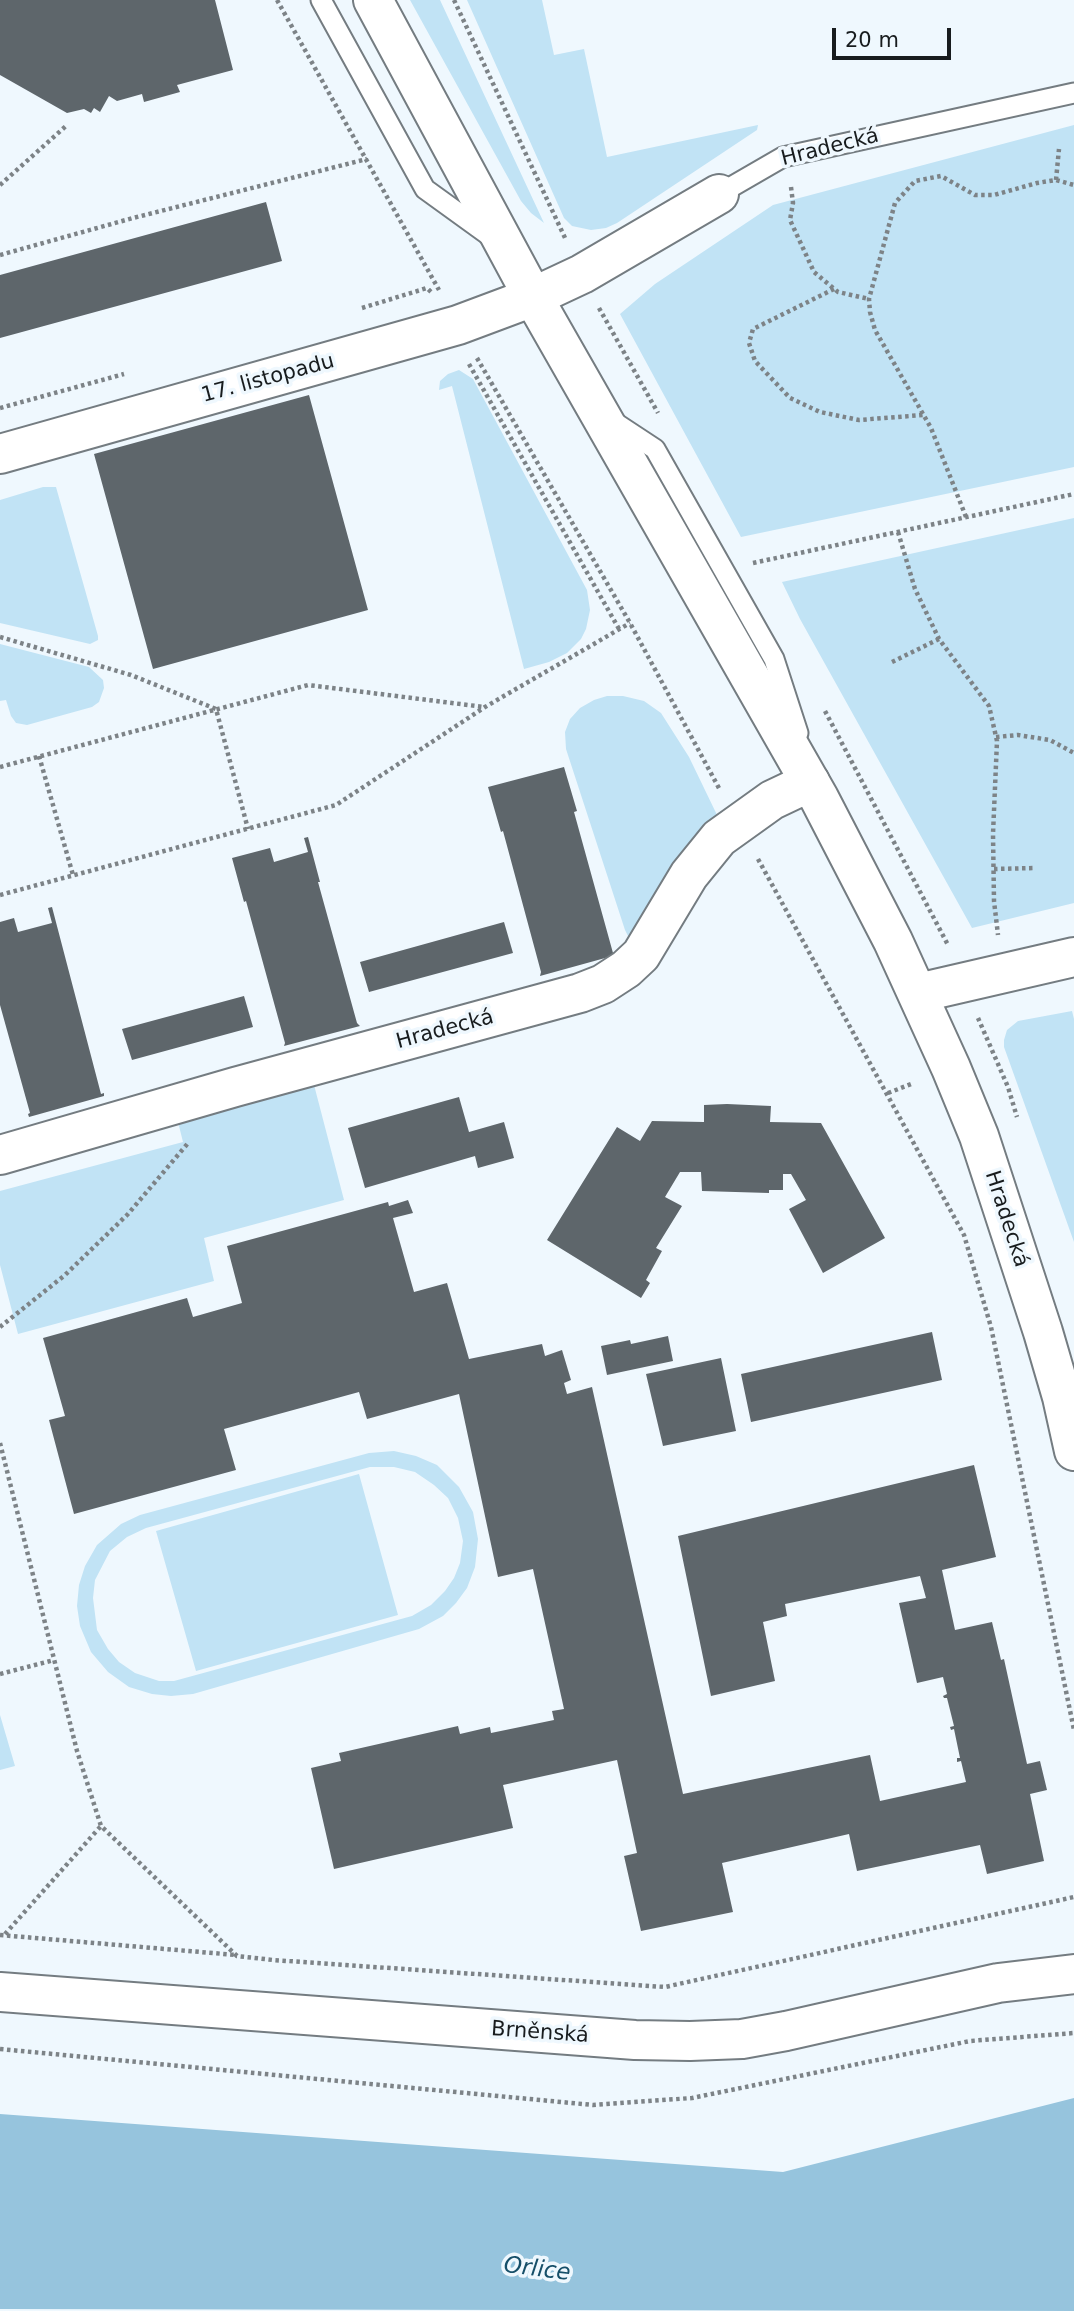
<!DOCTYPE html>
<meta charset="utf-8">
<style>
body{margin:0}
#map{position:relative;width:1074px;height:2311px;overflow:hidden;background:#eff8fe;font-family:"DejaVu Sans",sans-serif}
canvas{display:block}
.scale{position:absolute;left:832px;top:28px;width:119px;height:32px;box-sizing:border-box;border:4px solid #181c1e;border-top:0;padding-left:9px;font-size:21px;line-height:24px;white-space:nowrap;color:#181c1e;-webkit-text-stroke:5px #eff8fe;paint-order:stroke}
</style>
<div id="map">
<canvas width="1074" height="2311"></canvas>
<div class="scale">20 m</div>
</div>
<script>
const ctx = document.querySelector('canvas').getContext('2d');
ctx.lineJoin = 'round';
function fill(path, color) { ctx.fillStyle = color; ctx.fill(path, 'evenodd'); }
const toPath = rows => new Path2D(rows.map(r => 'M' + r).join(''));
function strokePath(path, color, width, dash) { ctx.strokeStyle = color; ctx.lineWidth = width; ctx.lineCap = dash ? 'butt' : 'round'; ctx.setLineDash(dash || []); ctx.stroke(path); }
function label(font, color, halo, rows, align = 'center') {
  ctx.font = font + ' "DejaVu Sans",sans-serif'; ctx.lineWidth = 7; ctx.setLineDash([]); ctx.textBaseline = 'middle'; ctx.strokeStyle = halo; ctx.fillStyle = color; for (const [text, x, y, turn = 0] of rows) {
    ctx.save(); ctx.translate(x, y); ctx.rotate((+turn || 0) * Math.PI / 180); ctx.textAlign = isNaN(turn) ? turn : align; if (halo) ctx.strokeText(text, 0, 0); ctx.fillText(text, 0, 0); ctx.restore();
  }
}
fill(toPath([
 [410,0,440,0,544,223,531,213,521,201],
 [467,0,542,0,554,55,584,49,607,157,758,125,757,130,617,223,606,228,591,230,572,226,564,218],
 [1074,125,1074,467,741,537,620,314,655,284,773,205],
 [459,370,473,379,587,590,590,610,586,629,581,639,567,653,549,662,524,669,452,386,439,390,440,381,448,374],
 [43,487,56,487,98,636,98,640,90,644,0,623,0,500],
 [1074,518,1074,903,972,928,800,619,782,582],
 [0,644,89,667,103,680,104,688,99,702,92,707,27,725,16,723,11,716,6,700,0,701],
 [607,696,623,696,644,701,661,713,689,757,718,817,630,940,625,930,566,749,565,732,570,719,580,708,594,700],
 [1072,1011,1074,1019,1074,1242,1004,1047,1004,1040,1007,1030,1018,1021],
 [313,1081,344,1200,204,1238,214,1281,18,1334,0,1265,0,1191,183,1142,177,1118],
 [394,1451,416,1456,437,1465,459,1487,473,1512,478,1539,475,1567,467,1588,456,1603,443,1616,419,1629,193,1694,171,1696,152,1694,129,1687,108,1672,91,1652,80,1626,77,1606,79,1585,85,1566,97,1545,121,1524,140,1515,369,1453],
 [370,1467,394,1467,415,1472,434,1485,448,1498,458,1518,463,1541,460,1563,454,1578,445,1591,431,1605,412,1616,174,1681,159,1681,135,1673,119,1662,108,1649,97,1630,93,1598,95,1580,110,1551,127,1537,146,1528],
 [359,1474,398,1615,196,1671,156,1531],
 [0,1715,15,1766,0,1770]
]), '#c1e3f5');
fill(toPath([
 [1074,2098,1074,2311,0,2309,0,2114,783,2172]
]), '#96c4dd');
fill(toPath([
 [0,0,215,0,233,70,177,85,180,92,144,102,142,94,117,101,109,96,100,112,94,108,91,113,84,109,67,113,0,75],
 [266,202,282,261,0,338,0,275],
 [309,395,368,610,153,669,94,454],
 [564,767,577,811,574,812,613,953,615,952,616,955,540,976,541,972,503,831,501,832,488,787],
 [308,837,320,882,318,882,357,1023,360,1026,284,1046,285,1043,246,901,244,902,232,858,270,848,274,862,308,852,304,838],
 [52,907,101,1094,104,1093,104,1096,29,1117,28,1114,30,1113,0,1005,0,922,14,918,18,932,52,923,48,908],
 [504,922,513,953,369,992,360,962],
 [244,996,253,1027,132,1060,122,1029],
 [459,1097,469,1132,504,1122,514,1158,478,1168,475,1156,365,1188,348,1128],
 [727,1104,771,1106,770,1122,821,1123,885,1238,823,1273,789,1209,806,1200,791,1174,783,1174,783,1190,769,1190,769,1193,702,1191,701,1172,680,1172,665,1197,682,1206,656,1248,662,1251,646,1280,650,1283,641,1298,547,1240,617,1127,640,1141,652,1121,704,1122,704,1105],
 [408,1200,413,1213,393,1218,414,1292,447,1283,469,1359,542,1344,545,1356,562,1350,571,1380,564,1383,567,1394,592,1387,683,1794,870,1755,880,1801,966,1782,961,1761,957,1762,957,1758,960,1758,954,1729,951,1730,950,1727,954,1726,947,1698,944,1698,943,1696,947,1694,943,1677,917,1683,899,1603,926,1598,920,1576,785,1604,787,1616,763,1622,775,1681,711,1696,678,1536,974,1465,996,1557,942,1570,955,1630,992,1622,1001,1660,1004,1659,1027,1764,1040,1761,1047,1790,1030,1794,1044,1861,987,1874,980,1845,857,1871,849,1834,722,1863,733,1912,641,1931,624,1856,637,1853,617,1760,503,1785,513,1828,334,1869,311,1768,341,1761,339,1753,458,1726,460,1734,490,1727,491,1733,554,1720,552,1711,564,1709,533,1569,498,1577,459,1394,367,1419,359,1392,224,1429,236,1470,74,1514,49,1420,65,1416,43,1338,187,1298,193,1317,242,1303,227,1246,388,1202,389,1206],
 [932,1332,942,1380,751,1422,741,1374],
 [668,1336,673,1361,607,1375,601,1346,630,1340,631,1344],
 [721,1358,736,1431,663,1446,646,1374]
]), '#5e666b');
const service = toPath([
 [321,0,425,189,490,236],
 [719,194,783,157,1074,93],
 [614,422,655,449,774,659,798,733]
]);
const minor = toPath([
 [0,454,458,325,533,297,582,274,719,194],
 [918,993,1074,957],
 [0,1155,235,1087,580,993,603,984,626,969,641,955,689,875,719,838,772,800,810,782]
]);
const tertiary = toPath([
 [373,0,533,297,819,798,893,941,951,1068,979,1136,1043,1332,1062,1397,1074,1451],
 [0,1992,635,2040,690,2041,742,2039,786,2031,998,1983,1074,1974]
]);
strokePath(service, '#747c81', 23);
strokePath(minor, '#747c81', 42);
strokePath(tertiary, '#747c81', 42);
strokePath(toPath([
 [277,0,439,290],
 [454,0,566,240],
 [1056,180,1059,149],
 [0,185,66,126],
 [791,187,793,203,790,220,814,272,838,292,869,299],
 [0,255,133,218,367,159],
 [834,289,753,329,749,343,755,361,790,398,820,412,859,420,923,415],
 [362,308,427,288,432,293],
 [599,308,658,413],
 [477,358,630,623,720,790],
 [469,364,619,629],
 [0,408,124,374],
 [966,517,931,428,875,330,870,312,869,299,895,203,915,181,941,176,975,195,994,195,1037,183,1056,180,1074,185],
 [898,532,915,589,939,639,989,706,997,741,993,834,994,901,998,935],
 [753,563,1074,494],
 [0,637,131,675,216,709,248,829],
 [892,662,939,639],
 [825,711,948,945],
 [996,737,1018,735,1050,740,1074,753],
 [39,756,73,875],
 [0,767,308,685,484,707],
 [758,859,964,1235,991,1327,1074,1730],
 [994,869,1035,868],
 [0,895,336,805,485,707,630,623],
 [978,1018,1008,1087,1017,1117],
 [888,1093,914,1083],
 [0,1327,65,1275,128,1214,189,1142],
 [0,1443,77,1751,101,1826,237,1956,273,1960,665,1987,1074,1897],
 [0,1674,54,1660],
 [5,1934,101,1826],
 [0,1935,236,1955],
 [0,2049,593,2105,692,2098,970,2041,1074,2033]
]), '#7d8387', 4.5, [3.5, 3.5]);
strokePath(service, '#fff', 19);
strokePath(minor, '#fff', 38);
strokePath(tertiary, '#fff', 38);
label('21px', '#181c1e', '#eff8fe', [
 ["Hradecká",830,148,-14],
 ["17. listopadu",268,379,-15],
 ["Hradecká",445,1030,-15],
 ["Hradecká",1006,1219,72],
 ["Brněnská",540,2033,4]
]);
label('italic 23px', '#164f69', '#eff8fe', [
 ["Orlice",537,2270,7]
]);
</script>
